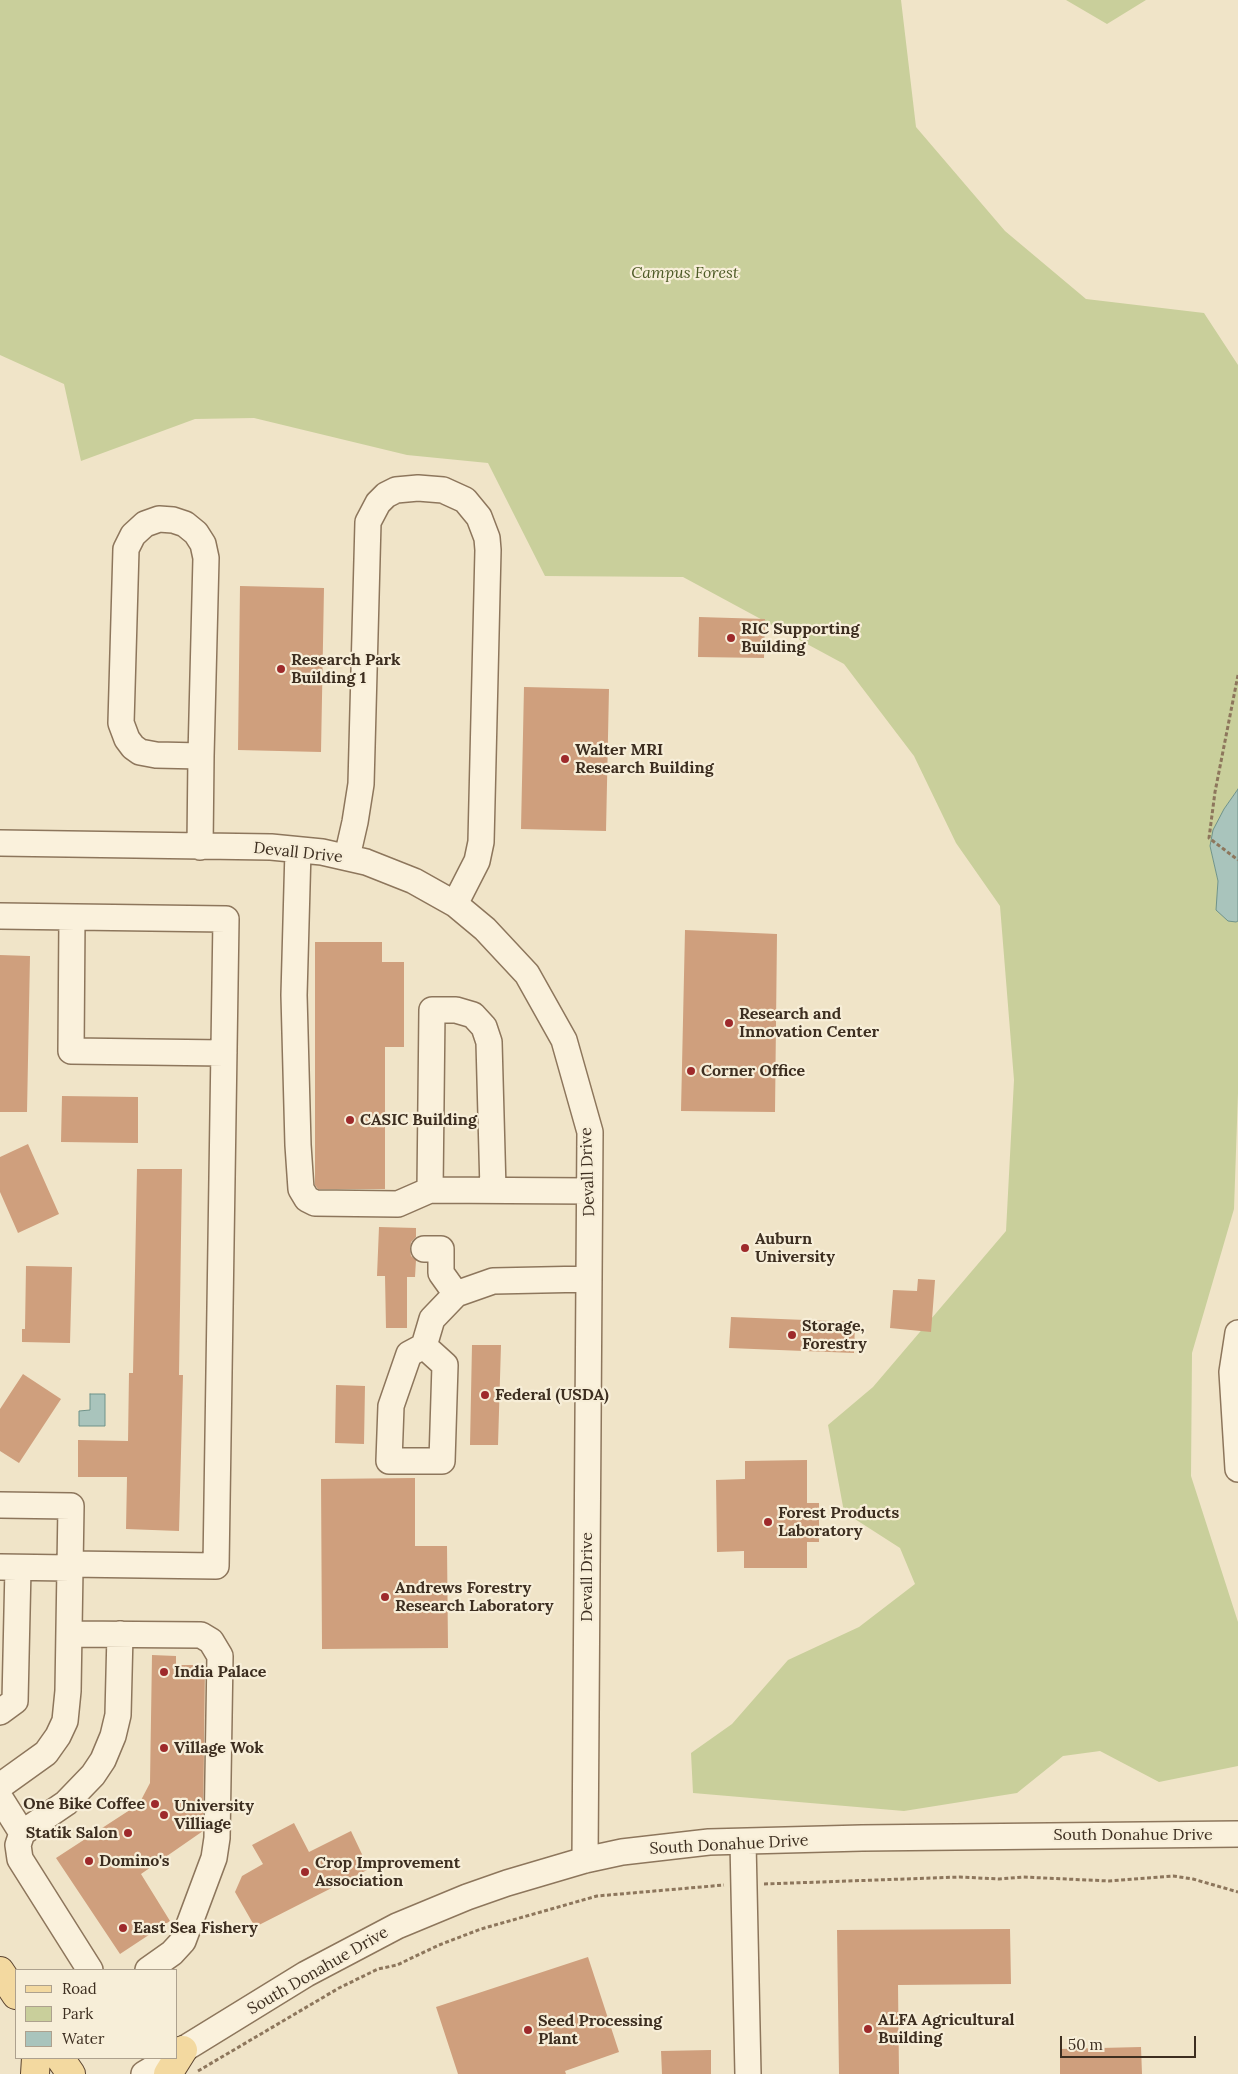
<!DOCTYPE html>
<style>
body{margin:0}
#map{position:relative;width:1238px;height:2074px;overflow:hidden;background:#f0e4c8;font-family:Lora,serif}
canvas{display:block}
.legend{position:absolute;left:15px;top:1969px;width:162px;height:90px;box-sizing:border-box;background:#f7eed8;border:1px solid #ada18e;margin:0;padding:6px 9px;list-style:none;font-size:15px;color:#3d2e20}
.legend li{display:flex;align-items:center;gap:10px;height:25px}
.legend b{width:25px;border:1px solid #ada18e}
.scale{position:absolute;left:1060px;top:2036px;width:136px;height:22px;box-sizing:border-box;border:2px solid #3d2e20;border-top:0;padding-left:6px;font-size:15px;line-height:18px;white-space:nowrap;color:#3d2e20;-webkit-text-stroke:4px #f7eed8;paint-order:stroke}
</style>
<div id="map">
<canvas width="1238" height="2074"></canvas>
<ul class="legend">
<li><b style="height:6px;background:#f3d9a0"></b>Road</li>
<li><b style="height:14px;background:#c9cf9b"></b>Park</li>
<li><b style="height:14px;background:#a9c4bc"></b>Water</li>
</ul>
<div class="scale">50 m</div>
</div>
<script>
const ctx = document.querySelector('canvas').getContext('2d');
ctx.lineJoin = 'round';
function fill(path, color) { ctx.fillStyle = color; ctx.fill(path, 'evenodd'); }
const toPath = rows => new Path2D(rows.map(r => 'M' + r).join(''));
function strokePath(path, color, width, dash) { ctx.strokeStyle = color; ctx.lineWidth = width; ctx.lineCap = dash ? 'butt' : 'round'; ctx.setLineDash(dash || []); ctx.stroke(path); }
function label(font, color, halo, rows, align = 'center') {
  ctx.font = font + ' Lora,serif'; ctx.lineWidth = 4.5; ctx.setLineDash([]); ctx.textBaseline = 'middle'; ctx.strokeStyle = halo; ctx.fillStyle = color; for (const [text, x, y, turn = 0] of rows) {
    ctx.save(); ctx.translate(x, y); ctx.rotate((+turn || 0) * Math.PI / 180); ctx.textAlign = isNaN(turn) ? turn : align; if (halo) ctx.strokeText(text, 0, 0); ctx.fillText(text, 0, 0); ctx.restore();
  }
}
fill(toPath([
 [0,0,901,0,916,127,1005,231,1086,299,1204,313,1238,365,1238,789,1224,809,1210,846,1218,881,1217,899,1236,922,1238,921,1238,1093,1234,1209,1192,1353,1191,1476,1238,1622,1238,1766,1159,1782,1100,1751,1063,1756,1017,1793,904,1811,693,1793,691,1753,732,1724,788,1660,859,1627,915,1584,900,1548,844,1512,828,1425,873,1387,1006,1231,1014,1080,1000,906,956,843,914,756,844,664,683,577,545,576,488,463,407,455,254,418,195,419,81,461,64,384,0,355],
 [1066,0,1146,0,1107,24]
]), '#c9cf9b');
const water = toPath([
 [1238,789,1238,921,1236,922,1228,921,1216,910,1218,881,1210,846,1213,830,1224,809,1238,789],
 [90,1394,105,1394,105,1426,79,1426,79,1411,90,1410,90,1394]
]);
fill(water, '#a9c4bc');
strokePath(water, '#6f938a', 1);
fill(toPath([
 [240,586,324,588,321,752,238,750],
 [699,617,765,619,764,658,698,657],
 [524,687,609,689,606,831,521,829],
 [685,930,777,934,775,1112,681,1111],
 [315,942,382,942,382,962,404,962,404,1047,385,1047,385,1189,318,1189,315,1185],
 [0,955,30,956,27,1112,0,1112],
 [62,1096,138,1097,138,1143,61,1142],
 [28,1144,59,1214,18,1233,0,1192,0,1157],
 [137,1169,182,1169,179,1375,183,1375,179,1531,126,1529,127,1477,78,1477,78,1440,128,1441,129,1373,133,1373],
 [379,1227,416,1228,416,1237,411,1242,410,1249,411,1256,416,1260,415,1277,407,1277,407,1328,386,1328,385,1276,377,1276],
 [26,1266,72,1267,70,1343,22,1342,22,1329,25,1329],
 [918,1279,935,1280,931,1332,890,1328,893,1290,917,1291],
 [731,1317,855,1322,854,1353,729,1348],
 [472,1345,501,1345,498,1445,470,1445],
 [23,1374,61,1399,19,1463,0,1451,0,1409],
 [336,1385,365,1386,364,1444,335,1443],
 [807,1460,807,1503,819,1503,819,1542,807,1542,807,1568,744,1568,744,1551,717,1552,716,1480,745,1479,745,1461],
 [415,1478,415,1546,447,1546,448,1648,322,1649,321,1479],
 [152,1655,176,1656,176,1665,205,1665,203,1831,141,1874,170,1921,120,1954,56,1858,139,1804,150,1783],
 [294,1823,309,1852,351,1831,369,1869,255,1927,235,1892,242,1876,263,1864,252,1845],
 [1010,1929,1011,1984,898,1985,899,2074,839,2074,837,1930],
 [588,1957,619,2052,565,2071,566,2074,458,2074,436,2007],
 [1141,2047,1142,2074,1060,2074,1060,2049],
 [711,2050,711,2074,662,2074,661,2051]
]), '#cf9f7d');
const minor = toPath([
 [0,843,271,847,322,852,366,862,414,881,455,904,485,929,527,974,564,1040,590,1132,585,1860],
 [200,847,201,756,156,755,140,752,133,747,127,739,121,723,126,549,133,535,145,524,159,519,173,520,185,524,196,533,203,544,206,558,201,756],
 [298,850,294,995,298,1145,301,1189,307,1199,315,1203,398,1204,430,1190,589,1191],
 [347,857,355,822,361,784,368,522,378,503,386,495,396,490,418,488,443,490,465,500,479,517,487,538,488,550,481,842,477,861,455,904],
 [0,916,226,919,216,1566,70,1564],
 [72,917,71,1051,224,1053],
 [430,1190,432,1010,456,1010,473,1015,484,1027,489,1042,493,1190],
 [424,1249,441,1249,441,1273,456,1294],
 [1238,1333,1232,1372,1238,1469],
 [424,1346,445,1365,442,1461,389,1461,391,1406,409,1354,424,1346,432,1319,456,1294,493,1281,589,1279],
 [0,1505,71,1506,68,1691,65,1721,58,1736,46,1753,0,1786],
 [0,1567,70,1568],
 [69,1634,201,1635,211,1641,220,1656,217,1838,214,1858,183,1941,172,1953,148,1970],
 [0,1712,15,1701,18,1568],
 [0,1798,22,1833,66,1803,93,1775,103,1760,113,1736,118,1715,120,1634],
 [22,1833,18,1845,20,1859,90,1970],
 [743,1842,748,2074],
 [176,2054,306,1974,397,1926,467,1897,507,1883,585,1860,622,1852,709,1842,862,1838,1238,1834],
 [144,2074,171,2058]
]);
const major = toPath([
 [0,1971,16,1995],
 [60,2058,71,2074],
 [35,2074,36,2058],
 [168,2074,183,2050]
]);
strokePath(minor, '#8d765c', 28);
strokePath(major, '#5b4430', 30);
strokePath(toPath([
 [1238,675,1215,792,1209,838,1238,860],
 [764,1884,960,1877,999,1879,1023,1877,1109,1881,1173,1876,1193,1879,1238,1892],
 [198,2071,339,1988,378,1969,397,1965,439,1945,481,1929,597,1896,724,1885]
]), '#8d765c', 3, [4, 2.5]);
strokePath(minor, '#faf1dc', 25);
strokePath(major, '#f3d9a0', 28);
for (const [x, y, r, color] of [
 [731,638,5,"#9e2a2b"],
 [281,669,5,"#9e2a2b"],
 [565,759,5,"#9e2a2b"],
 [729,1023,5,"#9e2a2b"],
 [691,1071,5,"#9e2a2b"],
 [350,1120,5,"#9e2a2b"],
 [745,1248,5,"#9e2a2b"],
 [792,1335,5,"#9e2a2b"],
 [485,1395,5,"#9e2a2b"],
 [768,1522,5,"#9e2a2b"],
 [385,1597,5,"#9e2a2b"],
 [164,1672,5,"#9e2a2b"],
 [164,1748,5,"#9e2a2b"],
 [155,1804,5,"#9e2a2b"],
 [164,1815,5,"#9e2a2b"],
 [128,1833,5,"#9e2a2b"],
 [89,1861,5,"#9e2a2b"],
 [305,1872,5,"#9e2a2b"],
 [123,1928,5,"#9e2a2b"],
 [868,2029,5,"#9e2a2b"],
 [528,2030,5,"#9e2a2b"]
]) { const dot = new Path2D(); dot.arc(x, y, r, 0, 2 * Math.PI); ctx.fillStyle = color; ctx.fill(dot); strokePath(dot, '#f7eed8', 2); }
label('italic 16px', '#4d5a26', '#f7eed8', [
 ["Campus Forest",685,273]
]);
label('bold 16px', '#3d2e20', '#f7eed8', [
 ["RIC Supporting",741,629],
 ["Building",741,647],
 ["Research Park",291,660],
 ["Building 1",291,678],
 ["Walter MRI",575,750],
 ["Research Building",575,768],
 ["Research and",739,1014],
 ["Innovation Center",739,1032],
 ["Corner Office",701,1071],
 ["CASIC Building",360,1120],
 ["Auburn",755,1239],
 ["University",755,1257],
 ["Storage,",802,1326],
 ["Forestry",802,1344],
 ["Federal (USDA)",495,1395],
 ["Forest Products",778,1513],
 ["Laboratory",778,1531],
 ["Andrews Forestry",395,1588],
 ["Research Laboratory",395,1606],
 ["India Palace",174,1672],
 ["Village Wok",174,1748],
 ["One Bike Coffee",145,1804,"right"],
 ["University",174,1806],
 ["Villiage",174,1824],
 ["Statik Salon",118,1833,"right"],
 ["Domino's",99,1861],
 ["Crop Improvement",315,1863],
 ["Association",315,1881],
 ["East Sea Fishery",133,1928],
 ["ALFA Agricultural",878,2020],
 ["Building",878,2038],
 ["Seed Processing",538,2021],
 ["Plant",538,2039]
], 'left');
label('16px', '#3d2e20', '#f7eed8', [
 ["Devall Drive",298,853,6],
 ["Devall Drive",588,1172,-92],
 ["Devall Drive",587,1577,-90],
 ["South Donahue Drive",1133,1835],
 ["South Donahue Drive",729,1845,-3],
 ["South Donahue Drive",318,1971,-30]
]);
</script>
